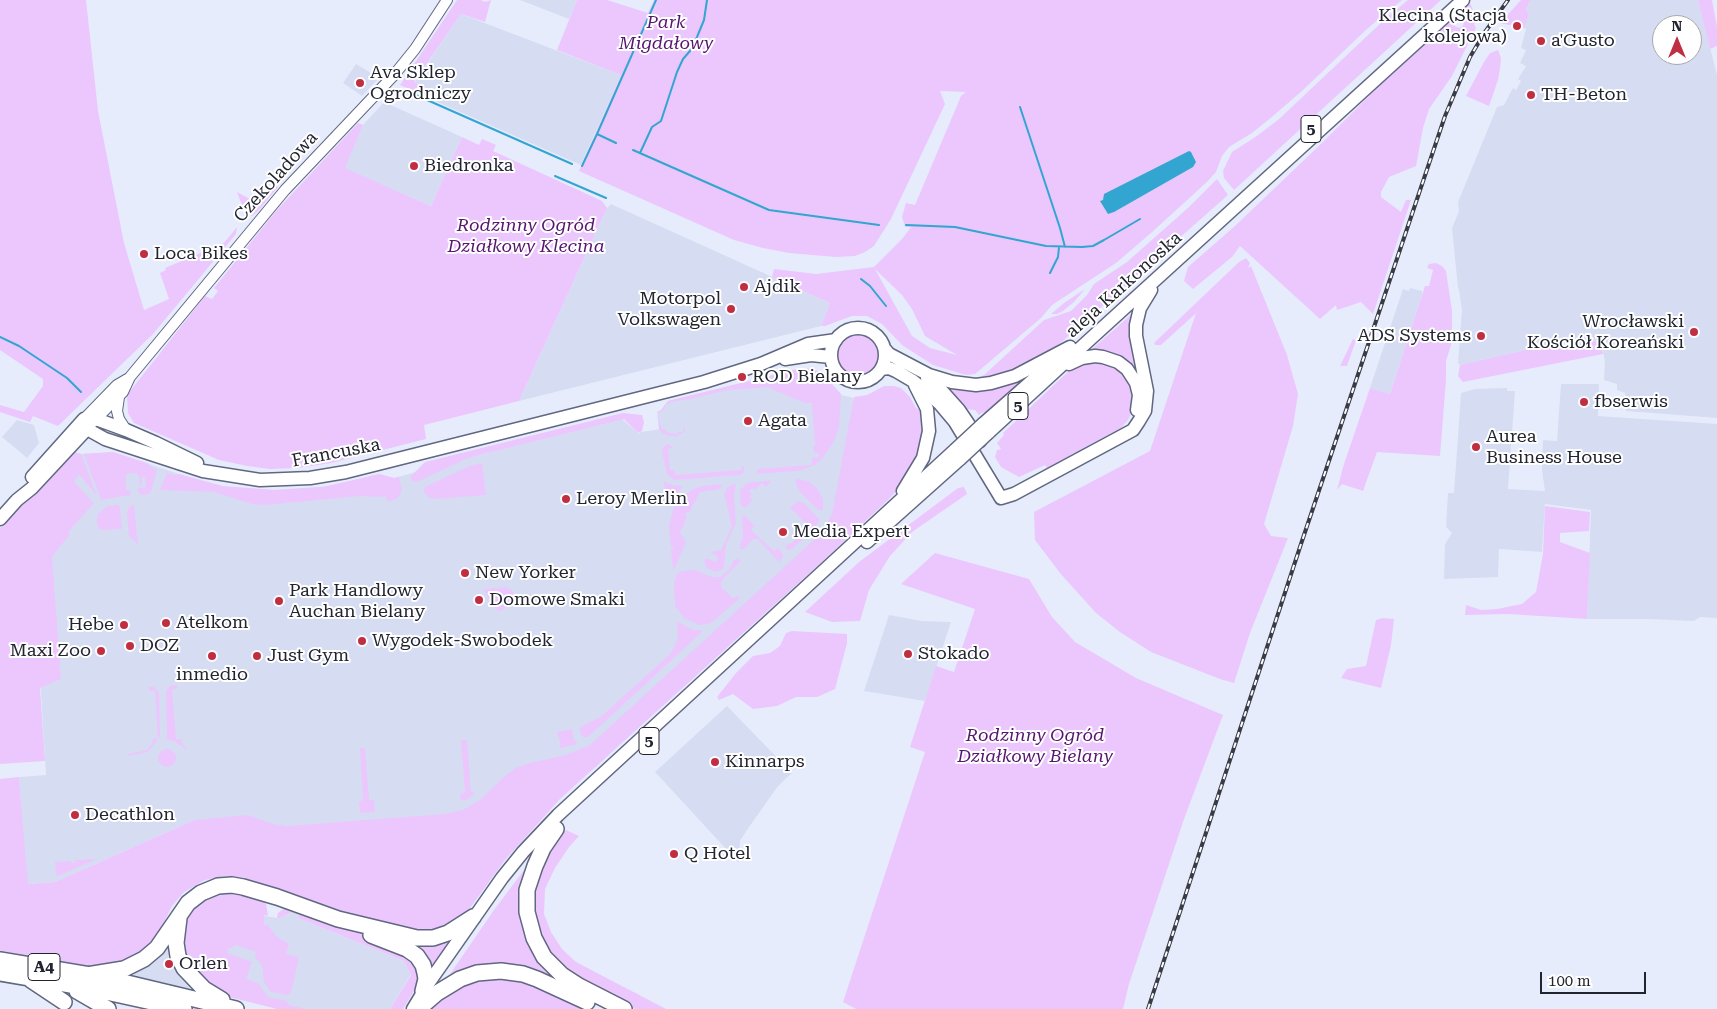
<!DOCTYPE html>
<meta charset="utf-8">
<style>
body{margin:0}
#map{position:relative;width:1717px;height:1009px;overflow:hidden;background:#e7ecfd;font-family:"Roboto Serif",serif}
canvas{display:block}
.north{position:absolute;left:1652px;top:15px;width:50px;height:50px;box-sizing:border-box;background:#fff;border:1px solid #a7a8ac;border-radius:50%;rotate:0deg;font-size:14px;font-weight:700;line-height:20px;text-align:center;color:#22252f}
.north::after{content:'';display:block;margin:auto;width:18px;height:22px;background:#bf2e41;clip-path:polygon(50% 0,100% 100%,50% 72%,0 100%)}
.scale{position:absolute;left:1540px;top:972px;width:106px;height:22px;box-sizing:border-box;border:2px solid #22252f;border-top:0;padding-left:6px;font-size:15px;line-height:18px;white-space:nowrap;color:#22252f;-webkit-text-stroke:4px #fff;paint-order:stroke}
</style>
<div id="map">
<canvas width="1717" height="1009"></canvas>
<div class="north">N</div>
<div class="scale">100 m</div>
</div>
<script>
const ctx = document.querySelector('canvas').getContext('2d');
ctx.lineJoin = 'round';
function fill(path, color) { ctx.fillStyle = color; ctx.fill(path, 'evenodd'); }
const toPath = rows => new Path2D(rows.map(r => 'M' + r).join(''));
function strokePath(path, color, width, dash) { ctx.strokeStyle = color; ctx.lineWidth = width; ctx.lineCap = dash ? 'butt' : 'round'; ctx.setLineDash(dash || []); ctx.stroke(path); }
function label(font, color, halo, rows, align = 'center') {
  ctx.font = font + ' "Roboto Serif",serif'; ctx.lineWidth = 4; ctx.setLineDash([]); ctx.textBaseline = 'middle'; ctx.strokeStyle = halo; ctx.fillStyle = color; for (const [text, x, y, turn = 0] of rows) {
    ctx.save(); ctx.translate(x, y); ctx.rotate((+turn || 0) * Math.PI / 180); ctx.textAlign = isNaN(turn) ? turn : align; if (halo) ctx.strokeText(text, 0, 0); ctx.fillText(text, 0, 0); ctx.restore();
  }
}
fill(toPath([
 [520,0,577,0,569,19],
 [1531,0,1698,0,1717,75,1717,418,1626,411,1625,393,1617,390,1617,384,1604,380,1605,361,1600,340,1569,345,1551,338,1551,344,1460,365,1458,363,1462,310,1459,290,1458,288,1452,228,1459,211,1458,202,1497,107,1504,105,1513,88,1516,90,1521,81,1518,79,1526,66,1520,63,1526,50,1521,48,1526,29,1524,28,1524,25,1529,14,1526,9],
 [1662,25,1692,25,1692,55,1662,55],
 [461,14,621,75,581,165,435,101,429,98,432,92,414,83],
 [356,64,379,78,362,96,343,83],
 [384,102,462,137,431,206,344,168,363,125],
 [611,204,830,303,821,326,519,401,607,208],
 [1410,288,1422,291,1422,295,1390,394,1370,388,1403,289,1409,291],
 [801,368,813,369,823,374,841,395,854,398,838,537,596,767,580,779,464,817,280,827,194,820,55,882,27,884,19,777,46,775,29,498,75,451,79,454,113,452,200,481,226,487,272,490,332,486,379,474,394,478,620,417,639,434,641,432,660,429,657,412,661,411,668,401],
 [1561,384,1599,384,1598,416,1717,424,1717,618,1700,617,1694,621,1649,619,1587,619,1591,510,1545,504,1542,552,1499,549,1498,577,1444,579,1445,544,1452,533,1446,527,1448,493,1454,493,1461,393,1475,389,1507,388,1507,391,1515,391,1508,489,1545,491,1542,470,1543,440,1557,441],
 [17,420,34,425,39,443,27,458,2,437],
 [889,615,922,621,951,622,925,701,864,691],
 [727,706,792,773,778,786,747,830,740,841,739,863,655,772],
 [201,905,277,918,280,918,292,912,299,914,298,918,404,961,411,974,390,1009,292,1009,216,981],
 [167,940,182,975,190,986,188,989,134,977,134,974]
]), '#d6ddf2');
fill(toPath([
 [0,0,86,0,98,111,124,243,144,310,169,299,160,273,166,270,165,268,224,243,237,227,236,234,153,334,58,426,33,416,30,422,0,412,0,405,24,412,43,386,43,379,0,350],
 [457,0,481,0,485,2,491,0,485,22,461,14,414,82,432,91,429,98,400,85],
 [577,0,607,0,648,13,654,0,1402,0,1367,29,1303,90,1273,116,1252,133,1229,147,1222,156,1216,172,1208,181,1151,233,1116,263,1052,305,1041,318,975,374,966,375,933,365,902,345,882,324,867,316,852,316,825,326,821,326,830,303,772,277,774,269,816,274,874,267,902,239,911,227,905,227,902,217,906,203,915,205,961,96,966,92,940,91,945,104,891,219,874,246,865,252,855,256,836,257,789,253,763,248,734,240,579,171,621,75,557,50],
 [875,269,902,295,912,309,925,336,957,355,930,348,912,336],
 [1408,0,1441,0,1234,190,1224,178,1223,171,1232,152,1257,136,1279,119,1383,21],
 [1521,0,1531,0,1526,9,1529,14,1524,28,1500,23],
 [1698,0,1712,0,1717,27,1717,46,1710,49],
 [1470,3,1477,20,1474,24,1476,28,1452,76,1429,109,1423,128,1416,166,1389,177,1381,192,1381,197,1401,212,1406,200,1411,200,1373,314,1361,302,1337,310,1336,305,1320,319,1240,246,1232,257,1193,289,1184,281,1188,267,1236,225,1324,141,1382,83,1448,23,1459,28,1463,26,1464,22,1457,15],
 [1498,50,1501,58,1500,69,1498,80,1489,106,1466,96,1484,62,1490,53],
 [358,123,363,125,345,168,431,206,462,137,479,145,482,139,496,145,493,151,602,201,607,208,519,401,424,425,426,439,331,463,298,468,270,469,247,466,219,460,134,423,128,413,127,395,205,296,212,299,218,291,214,288,277,210],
 [1217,179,1228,195,1056,347,1019,370,986,379,975,379,984,375,1044,320,1071,311,1087,295,1094,284,1127,262,1189,207],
 [275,185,278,187,258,211,252,216,245,213,237,192,250,199,250,204,254,204,254,199,264,195],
 [1246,258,1250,263,1248,268,1251,266,1287,355,1298,394,1293,426,1264,524,1271,536,1288,538,1250,633,1234,683,1220,679,1151,652,1120,632,1096,613,1060,573,1035,540,1034,512,1150,451,1196,313,1215,296,1161,345,1155,345,1154,343,1239,262],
 [1436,263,1442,266,1446,271,1452,311,1452,327,1451,345,1446,361,1446,380,1440,456,1377,452,1363,491,1342,484,1337,490,1344,464,1370,388,1390,394,1425,286,1429,286,1433,270,1427,268,1429,264],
 [1085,289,1074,302,1063,311,1057,314,1051,314,1064,303],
 [1134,312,1141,378,1090,351],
 '837 355a21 21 0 1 1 42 0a21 21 0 1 1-42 0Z',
 [1353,339,1356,340,1347,366,1340,366],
 [1600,340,1603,354,1463,382,1458,376,1460,365,1551,344,1553,349],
 [1083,361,1113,363,1133,384,1133,409,1128,420,1121,428,1113,432,1047,468,1045,465,1019,477,1001,467,995,457,997,450,1001,449,997,443,1004,435,1003,433,1072,368],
 [803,368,813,369,822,373,841,394,839,427,834,441,822,459,814,465,808,468,797,471,757,474,757,469,812,465,812,458,819,457,819,453,814,453,813,446,815,446,812,403,805,403,771,389,771,387,728,390,690,399,671,402,666,405,662,412,657,413,660,425,661,425,662,430,664,429,669,433,678,434,678,432,683,432,683,427,685,428,684,432,677,436,669,436,662,433,659,429,657,412,661,410,668,401],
 [1033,372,985,414,983,412,979,415,975,410,966,409,947,387],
 [884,386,894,386,901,388,910,397,916,408,920,410,924,410,924,441,905,482,888,500,825,559,560,799,505,860,462,919,429,934,357,917,248,880,225,876,205,880,184,892,172,906,155,940,129,962,94,967,0,951,0,779,19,777,28,884,55,882,194,820,248,815,273,824,287,826,444,814,463,810,480,800,505,776,516,768,526,764,566,755,590,745,816,538,823,530,832,514,854,397,867,395],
 [623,413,642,415,644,422,642,431,638,433,624,419,483,454,466,459,417,482,414,482,411,479,410,477,425,462],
 [668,444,673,448,668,449,670,470,675,470,675,475,741,470,742,465,744,467,744,472,740,475,674,480,667,474,662,452,663,447],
 [74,452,81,454,97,496,79,474,74,482,94,503,68,532,70,534,52,557,61,679,40,688,45,761,0,764,0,528],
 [113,452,147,463,151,467,157,469,152,489,149,494,141,495,137,490,139,488,146,487,145,477,142,477,142,485,140,486,139,476,135,473,126,474,126,490,131,491,130,495,101,500,84,454],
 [482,463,486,495,435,499,429,498,423,491,425,487,469,466],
 [167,473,174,475,179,474,223,486,275,490,323,487,379,474,394,478,399,477,402,490,398,498,387,502,386,496,379,497,361,496,265,505,252,504,214,492,161,490,158,494],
 [797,479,808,481,817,488,823,499,823,510,818,510,799,491,795,481],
 [786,480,771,481,766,487,762,483,755,490,752,488,749,491,752,494,749,497,753,500,745,508,741,506,740,490,746,484,751,482],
 [664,481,672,485,683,486,666,506],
 [736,483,734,496,736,523,726,544,724,567,721,570,715,572,707,568,704,562,706,558,716,562,718,557,710,552,721,550,732,526,724,494,728,487],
 [722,484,720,489,700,492,689,513,687,512,685,516,687,517,680,533,686,542,683,549,680,548,683,550,674,569,673,569,671,550,674,548,671,547,669,526,674,507,683,496,693,489,702,486],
 [964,487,967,494,912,532,890,556,869,590,860,621,832,622,805,612,859,562,958,488],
 [798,501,804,503,820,520,813,530,792,549,789,550,785,547,789,543,791,544,808,526,790,508],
 [134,504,138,547,135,541,129,536,127,513,129,507],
 [118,505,120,507,122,529,100,530,97,525,97,518,99,516,97,515,107,506],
 [1545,506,1590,512,1589,531,1560,533,1560,542,1590,553,1587,619,1508,614,1465,615,1466,605,1481,610,1497,609,1522,604,1536,592,1543,554],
 [742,516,745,516,755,526,751,530,774,551,778,548,782,552,783,557,779,562,758,539,753,539,744,549,739,549,743,536],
 [935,553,1029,579,1052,617,1075,642,1136,678,1223,715,1184,819,1129,984,1123,1009,856,1009,843,1002,925,752,910,747,936,666,954,672,975,609,901,584],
 [739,559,741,561,723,579,721,584,721,587,733,598,739,596,740,598,715,620,708,624,699,625,684,618,675,606,674,583,676,575,682,571,695,570,712,577,720,577,729,570,734,560],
 [506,587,514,592,515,598,501,611,496,610,484,591,484,589],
 [1383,618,1394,619,1391,645,1381,688,1341,678,1347,669,1366,666,1376,620],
 [677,621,693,630,702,630,702,632,588,737,584,737,581,735,580,727,602,716,669,655,674,648,678,636],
 [792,631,847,634,847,643,835,689,817,697,796,697,777,706,753,709,733,694,719,700,717,697,736,673,753,656,770,653,780,646,786,633],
 [177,685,177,688,172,690,176,739,181,739,183,745,187,748,187,750,176,742,167,739,166,691,170,686],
 [149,687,154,687,159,693,160,736,148,752,128,756,128,754,147,750,152,744,153,739,158,738,155,691,149,691],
 [572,729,573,737,577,744,560,748,560,742,557,732],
 [461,740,467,740,471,792,476,793,464,801,460,799,460,794,465,792],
 [360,748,365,748,369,800,374,800,375,812,360,813,359,802,363,800],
 '158 758a9 9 0 1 1 18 0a9 9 0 1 1-18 0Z',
 [566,830,579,836,569,847,555,868,545,889,544,914,551,932,562,949,576,962,666,1009,635,1009,576,978,548,953,531,911,535,879,551,848],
 [97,859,58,876,56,875,55,862,71,861,71,863,75,863,75,860],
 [527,866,530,867,523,898,561,979,557,983,530,973,444,983,494,910],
 [228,892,244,893,244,896,263,901,266,904,268,916,264,915,264,925,268,925,276,936,289,944,286,954,299,957,291,993,287,995,271,992,264,982,262,965,255,957,256,952,236,945,231,948,229,948,227,953,252,962,246,979,258,983,268,997,287,1001,289,1005,305,1009,277,1009,233,998,219,992,190,973,180,953,188,912,211,895],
 [285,908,291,908,357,931,399,949,421,970,417,986,403,1009,390,1009,411,975,404,961,298,918,299,914,292,912,280,918,277,918,278,913],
 [453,937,430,970,395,938],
 [515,978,553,991,590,1009,429,1009,444,995,478,979]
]), '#ebc7fd');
fill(toPath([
 [1189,151,1191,152,1196,162,1193,167,1114,212,1108,214,1100,201,1103,200,1104,194]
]), '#32a5d1');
strokePath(toPath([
 [409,92,572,164],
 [1020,107,1060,228,1065,247],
 [597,134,656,0],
 [633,150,769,210,879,225],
 [640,153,652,127,661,121,677,72,683,59,690,51,697,37,704,20,707,0],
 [582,166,597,134,616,143],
 [555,176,606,198],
 [906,225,955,227,1046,246,1082,247,1093,246,1104,240,1140,219],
 [1050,273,1058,257,1059,247],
 [861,279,870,286,886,306],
 [0,337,19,346,67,378,81,392]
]), '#32a5d1', 2);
const minor = toPath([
 [119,397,117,411,119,419,126,430],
 [85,423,84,419,117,385,129,378],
 [92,423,123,392,130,377,285,190,394,75,415,49,447,0]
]);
const major = toPath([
 '831 355a27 27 0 1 1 54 0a27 27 0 1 1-54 0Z',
 [884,348,889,354,929,375,952,382,976,385,991,383,1015,376,1070,347],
 [785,359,811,355,831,357],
 [1069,364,1082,358,1095,356,1103,357,1118,362,1127,369,1136,383,1139,395,1137,410],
 [881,369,889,368,896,371,913,381,928,393,939,403,955,422,1001,498,1014,494,1133,430,1139,421,1145,411,1147,391,1136,336,1136,325,1140,308,1151,290],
 [927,378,942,391,959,410,980,441],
 [983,424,1058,358],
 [988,433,1087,342,1463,0],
 [32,477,84,419,96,419,126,430,156,443,197,463],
 [903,491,923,458,929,431,927,409,915,385],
 [0,519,17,500,32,488,87,429,105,439,203,471,260,480,310,478,346,472,704,382,761,364,808,344,836,340],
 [867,542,960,459],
 [413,1009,430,981,502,878,523,852,558,815,955,450]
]);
const highway = toPath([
 [556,829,543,848,535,866,527,890,527,912,534,938,544,957,562,975,579,986,624,1009],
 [179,918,176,943,178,956,184,968,204,989,222,1000],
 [371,935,407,949,417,956,423,965,425,973,426,979,423,991],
 [0,960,102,977,236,1009],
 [0,973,88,988,184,1009],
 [87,975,124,969,144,959,157,948,188,903,201,893,218,886,232,885,243,887,277,897,338,919,417,938,433,938,448,933,473,917],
 [31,980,64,1002],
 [77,991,108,1009],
 [422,1006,437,993,460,979,477,973,501,971,523,974,537,979,587,1002]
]);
strokePath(minor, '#606780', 12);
strokePath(major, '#606780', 15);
strokePath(highway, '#606780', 18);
strokePath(minor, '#fff', 10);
strokePath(major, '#fff', 12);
strokePath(highway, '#fff', 15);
const rail = toPath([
 [1148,1009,1301,544,1445,116,1470,57,1485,32,1508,0]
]);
strokePath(rail, '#393c47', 4);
strokePath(rail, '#fff', 2, [5.5]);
const majorBridge = toPath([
 [955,450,983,424],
 [960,459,988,433]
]);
strokePath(majorBridge, '#606780', 15, []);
strokePath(majorBridge, '#fff', 12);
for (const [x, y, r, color] of [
 [1517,26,5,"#bf2e41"],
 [1541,41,5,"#bf2e41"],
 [360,83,5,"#bf2e41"],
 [1531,95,5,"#bf2e41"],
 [414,166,5,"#bf2e41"],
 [144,254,5,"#bf2e41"],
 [744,287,5,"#bf2e41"],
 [731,309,5,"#bf2e41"],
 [1694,332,5,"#bf2e41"],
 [1481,336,5,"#bf2e41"],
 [742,377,5,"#bf2e41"],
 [1584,402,5,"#bf2e41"],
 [748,421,5,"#bf2e41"],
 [1476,447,5,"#bf2e41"],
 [566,499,5,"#bf2e41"],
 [783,532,5,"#bf2e41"],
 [465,573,5,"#bf2e41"],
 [479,600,5,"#bf2e41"],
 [279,601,5,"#bf2e41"],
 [166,623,5,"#bf2e41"],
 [124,625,5,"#bf2e41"],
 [362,641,5,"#bf2e41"],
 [130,646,5,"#bf2e41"],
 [101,651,5,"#bf2e41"],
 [908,654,5,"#bf2e41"],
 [212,656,5,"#bf2e41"],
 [257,656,5,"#bf2e41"],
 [715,762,5,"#bf2e41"],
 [75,815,5,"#bf2e41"],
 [674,854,5,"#bf2e41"],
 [169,964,5,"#bf2e41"]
]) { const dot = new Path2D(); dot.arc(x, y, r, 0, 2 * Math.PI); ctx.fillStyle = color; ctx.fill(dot); strokePath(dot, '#fff', 2); }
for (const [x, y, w] of [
 [1311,129,20],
 [1018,406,20],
 [649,741,20],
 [44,967,32]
]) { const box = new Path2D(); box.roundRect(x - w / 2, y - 13.5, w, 27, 4); ctx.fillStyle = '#fff'; ctx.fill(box); strokePath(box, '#22252f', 1); }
label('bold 16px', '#22252f', null, [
 ["5",1311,129],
 ["5",1018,406],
 ["5",649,741],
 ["A4",44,967]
]);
label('18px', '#22252f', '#fff', [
 ["Klecina (Stacja",1507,16,"right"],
 ["kolejowa)",1507,37,"right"],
 ["a'Gusto",1551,41],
 ["Ava Sklep",370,73],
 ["Ogrodniczy",370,94],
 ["TH-Beton",1541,95],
 ["Biedronka",424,166],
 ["Loca Bikes",154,254],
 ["Ajdik",754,287],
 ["Motorpol",721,299,"right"],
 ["Volkswagen",721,320,"right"],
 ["Wrocławski",1684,322,"right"],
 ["Kościół Koreański",1684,343,"right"],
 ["ADS Systems",1471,336,"right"],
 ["ROD Bielany",752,377],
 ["fbserwis",1594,402],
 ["Agata",758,421],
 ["Aurea",1486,437],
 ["Business House",1486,458],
 ["Leroy Merlin",576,499],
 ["Media Expert",793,532],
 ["New Yorker",475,573],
 ["Park Handlowy",289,591],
 ["Auchan Bielany",289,612],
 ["Domowe Smaki",489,600],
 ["Atelkom",176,623],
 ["Hebe",114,625,"right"],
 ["Wygodek-Swobodek",372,641],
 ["DOZ",140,646],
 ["Maxi Zoo",91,651,"right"],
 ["Stokado",918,654],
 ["Just Gym",267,656],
 ["inmedio",212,675,"center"],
 ["Kinnarps",725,762],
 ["Decathlon",85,815],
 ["Q Hotel",684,854],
 ["Orlen",179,964]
], 'left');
label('italic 18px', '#56156f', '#fff', [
 ["Park",666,23],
 ["Migdałowy",666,44],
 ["Rodzinny Ogród",526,226],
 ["Działkowy Klecina",526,247],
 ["Rodzinny Ogród",1035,736],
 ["Działkowy Bielany",1035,757]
]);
label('18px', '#22252f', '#fff', [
 ["Czekoladowa",276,177,-48],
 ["aleja Karkonoska",1124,285,-42],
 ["Francuska",336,453,-11]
]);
</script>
